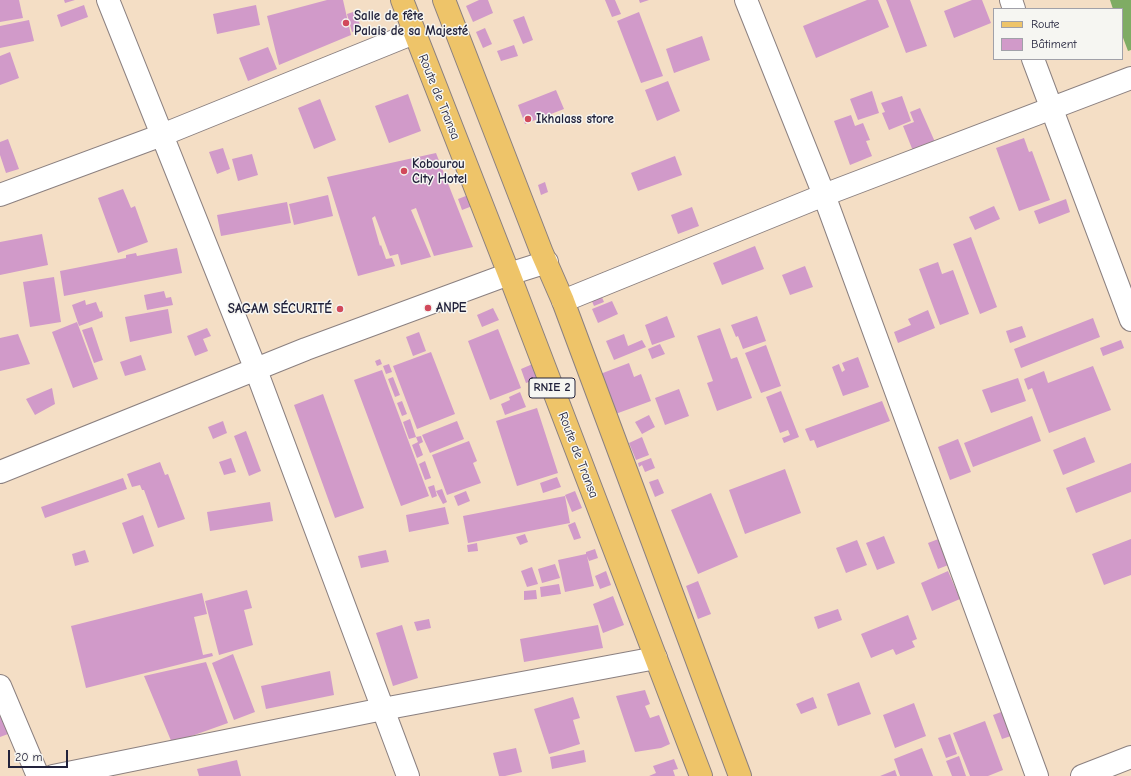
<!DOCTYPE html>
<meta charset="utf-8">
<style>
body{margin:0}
#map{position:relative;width:1131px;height:776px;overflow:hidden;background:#f4dec5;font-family:"Comic Neue",sans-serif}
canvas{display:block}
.legend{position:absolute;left:993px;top:8px;width:130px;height:52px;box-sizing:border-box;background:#f6f6f2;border:1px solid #a1a1a9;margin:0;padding:5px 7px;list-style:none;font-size:12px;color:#22223b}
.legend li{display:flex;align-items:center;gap:8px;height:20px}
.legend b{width:20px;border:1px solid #a1a1a9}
.scale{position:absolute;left:8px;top:750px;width:60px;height:18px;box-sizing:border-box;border:2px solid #22223b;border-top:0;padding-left:5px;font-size:12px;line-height:14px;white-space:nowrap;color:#22223b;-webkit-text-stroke:3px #f6f6f2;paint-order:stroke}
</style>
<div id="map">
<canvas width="1131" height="776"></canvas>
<ul class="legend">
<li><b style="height:5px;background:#eec469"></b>Route</li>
<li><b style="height:11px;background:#d19ac9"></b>Bâtiment</li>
</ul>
<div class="scale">20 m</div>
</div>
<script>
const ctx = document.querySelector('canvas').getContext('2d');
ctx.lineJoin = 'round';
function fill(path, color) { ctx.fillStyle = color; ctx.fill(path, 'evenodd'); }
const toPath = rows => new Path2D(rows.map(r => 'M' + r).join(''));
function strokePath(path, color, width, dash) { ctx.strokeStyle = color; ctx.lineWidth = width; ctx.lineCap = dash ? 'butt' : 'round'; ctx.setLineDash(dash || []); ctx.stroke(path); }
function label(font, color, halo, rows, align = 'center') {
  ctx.font = font + ' "Comic Neue",sans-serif'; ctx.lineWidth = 3; ctx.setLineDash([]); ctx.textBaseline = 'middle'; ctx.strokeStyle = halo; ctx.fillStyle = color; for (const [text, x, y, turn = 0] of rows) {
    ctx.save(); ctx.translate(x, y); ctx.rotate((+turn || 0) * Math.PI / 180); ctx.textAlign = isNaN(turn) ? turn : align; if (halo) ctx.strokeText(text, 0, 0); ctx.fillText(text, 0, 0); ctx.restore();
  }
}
fill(toPath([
 [1110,0,1131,0,1131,50,1128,51,1122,35,1122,9,1113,9]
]), '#7fac64');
fill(toPath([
 [0,0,19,0,23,18,0,22],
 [64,0,75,0,65,3],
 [327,0,343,0,351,35,279,65,267,16],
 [479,0,488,0,493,13,473,22,466,6],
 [605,0,615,0,621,14,612,17],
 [639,0,649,0,640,3],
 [867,0,878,0,889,27,816,58,803,26],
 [886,0,910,0,927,46,906,53],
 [972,0,982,0,991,23,954,38,944,11],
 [84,5,88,17,61,27,57,15],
 [256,5,260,25,217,34,213,14],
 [356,11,361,29,352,32,347,14],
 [639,12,663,76,641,83,617,21],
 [524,16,533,40,523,44,513,20],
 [29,20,34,41,0,48,0,26],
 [485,28,492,44,483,48,476,32],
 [702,36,710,60,674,73,666,49],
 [514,45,518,56,501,61,497,51],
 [268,47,277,69,248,81,239,58],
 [10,52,19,78,0,85,0,56],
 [668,81,680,111,657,121,645,90],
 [556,90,564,109,525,124,518,105],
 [872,91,879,113,858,120,850,99],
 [408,94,421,131,389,143,375,106],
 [902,96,911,121,889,130,882,113,885,112,881,103],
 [320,99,336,140,314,149,298,108],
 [920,108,935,142,913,151,903,126,914,122,910,112],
 [851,115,855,126,863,123,870,140,866,141,872,156,850,165,834,121],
 [1024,138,1029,152,1032,151,1050,200,1019,211,996,148],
 [8,139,19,169,6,173,0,155,0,142],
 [223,148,230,169,217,174,209,152],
 [436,153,473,247,434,256,416,208,411,210,431,257,401,265,398,254,390,256,375,216,372,218,380,246,381,245,386,259,392,258,395,266,358,276,327,177],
 [252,154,258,175,238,181,232,159],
 [675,156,682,175,638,191,631,173],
 [545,182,548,192,541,195,538,185],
 [123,189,131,208,135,206,148,242,118,253,98,198],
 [471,194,475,205,462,210,458,199],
 [328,195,333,216,294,225,289,204],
 [1066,199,1070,212,1039,224,1034,211],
 [287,202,291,223,221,236,217,215],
 [994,206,1000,219,975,230,969,217],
 [692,207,699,226,678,234,671,215],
 [42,234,48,265,0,275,0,242],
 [971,237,997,307,980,314,953,244],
 [755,246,764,269,722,285,713,263],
 [177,248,182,273,64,296,60,271,126,258,126,255,136,253,137,256],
 [938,262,942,274,953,270,969,314,940,325,919,269],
 [805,266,813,287,790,295,782,275],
 [54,277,61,322,30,327,23,282],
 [164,291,166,298,171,297,173,305,147,310,144,295],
 [601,295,604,302,594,306,591,299],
 [85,300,86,305,96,302,100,312,102,311,103,317,79,326,72,305],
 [612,301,618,314,598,323,592,309],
 [493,308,499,320,482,327,477,315],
 [168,309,172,333,130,342,125,317],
 [928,310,935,328,898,343,894,332,911,325,908,319],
 [667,316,675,337,652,345,645,325],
 [757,316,766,341,743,349,738,336,736,337,731,325],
 [1093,318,1100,337,1021,368,1014,349],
 [77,322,98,379,73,388,52,332],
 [1022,326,1026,337,1010,343,1006,331],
 [92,327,103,360,94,363,82,330],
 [207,328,211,336,203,339,208,351,195,356,187,336],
 [720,328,731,359,737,357,752,398,717,411,707,383,713,381,697,336],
 [498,329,521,388,490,400,468,341],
 [419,332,426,351,413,356,406,337],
 [18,334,30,364,0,371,0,338],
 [624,334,628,346,642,340,646,347,614,360,606,341],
 [1121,340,1124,348,1103,356,1100,348],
 [660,344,665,354,652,359,648,349],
 [766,345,781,386,761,393,745,353],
 [431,352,455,414,417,429,393,366],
 [141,355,146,370,125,376,120,362],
 [858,357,869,387,843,396,832,367,839,364,842,372,845,370,842,363],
 [380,359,382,364,377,366,375,361],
 [535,363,540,378,526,383,521,369],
 [629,363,634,377,641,374,651,401,610,416,595,376],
 [389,364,392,372,386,374,383,366],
 [1093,366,1111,410,1049,433,1032,388,1028,390,1024,379,1044,371,1048,383],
 [382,370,429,496,401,506,354,380],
 [393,377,400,395,395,397,388,379],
 [1018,378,1026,401,991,413,982,390],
 [52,388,55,404,35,415,26,399],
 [679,389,689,416,665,425,655,398],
 [781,391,799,437,784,443,782,438,790,435,788,430,780,433,766,397],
 [520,392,526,407,505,415,501,404,510,400,509,397],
 [323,394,364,508,335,518,294,405],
 [402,401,407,414,402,416,397,403],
 [882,401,890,421,817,448,814,440,810,441,805,429],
 [537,408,558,473,517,486,496,421],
 [649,415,655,427,642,434,635,422],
 [1032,416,1041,441,973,467,964,443],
 [410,419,416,437,409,439,403,422],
 [223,421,227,433,213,439,208,427],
 [457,421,464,439,430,453,422,435],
 [246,431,261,471,249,476,234,436],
 [421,436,423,442,419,444,423,455,417,458,412,445,418,442,416,437],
 [642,437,649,455,636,460,629,443],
 [1085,437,1095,462,1063,475,1053,450],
 [958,439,971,472,950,480,938,447],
 [469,441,477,461,473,463,481,483,447,495,432,455],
 [231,458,236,472,224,475,219,462],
 [651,458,655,468,645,472,642,465,639,467,638,463],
 [425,461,431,478,425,480,419,464],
 [160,462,165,475,168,474,185,519,158,528,144,490,142,490,140,485,132,487,127,474],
 [1131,463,1131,492,1076,513,1066,488],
 [785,469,801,513,745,534,729,490],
 [557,477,561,487,543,493,540,483],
 [123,478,127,489,45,518,41,507],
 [658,479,664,493,655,497,649,482],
 [434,485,437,496,432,498,428,487],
 [442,489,447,502,443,504,436,491],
 [466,491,470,501,458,506,454,496],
 [575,491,582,508,572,512,565,495],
 [711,493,738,557,698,574,671,510],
 [565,496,570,523,468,543,463,516],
 [270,502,273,521,210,531,207,512],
 [445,507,449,524,409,532,406,515],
 [143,515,154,546,133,554,122,523],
 [575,522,581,538,574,540,568,525],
 [525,534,528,542,520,545,516,537],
 [884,536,895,563,877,570,866,543],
 [941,538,951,564,938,569,928,543],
 [1131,539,1131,575,1104,585,1092,554],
 [857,540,867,565,846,573,836,548],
 [477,543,478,551,468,552,467,545],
 [595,549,598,558,589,561,587,556,594,586,565,592,558,560,586,554,586,552],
 [85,550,89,562,75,566,72,554],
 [386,550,389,562,361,568,358,556],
 [555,564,560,578,542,583,538,569],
 [532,567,538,584,527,587,521,571],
 [606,571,611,585,600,589,595,576],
 [948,571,960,599,932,611,921,583],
 [698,581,711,614,698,619,686,586],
 [559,584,561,594,541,597,540,587],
 [247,590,252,608,244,610,253,645,219,655,205,601],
 [536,590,537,599,524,600,524,591],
 [202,593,207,614,194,617,203,655,212,653,213,656,86,688,71,626],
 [613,596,624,625,603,633,593,604],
 [838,609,842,620,818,629,814,617],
 [908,615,917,639,912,641,915,647,896,655,893,649,871,658,861,634],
 [429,619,431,628,417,631,414,622],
 [402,625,418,678,393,686,376,633],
 [598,625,603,648,524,662,520,639],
 [233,654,255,712,234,720,212,663],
 [206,662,228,723,172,743,144,676],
 [330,671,334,695,266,709,261,686],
 [859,682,871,714,838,726,827,694],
 [645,690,650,704,645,706,650,718,659,715,670,744,661,748,635,752,616,696],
 [573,697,580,718,573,720,580,744,549,754,534,709],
 [813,697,817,708,801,714,796,704],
 [914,703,926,736,895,748,883,715],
 [1004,711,1014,735,1002,739,993,715],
 [0,714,8,734,0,737],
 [985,721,1003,770,988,776,970,776,953,733],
 [950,734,957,754,946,758,938,738],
 [516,748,522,772,505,776,499,776,493,753],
 [922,748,933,776,900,776,894,759],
 [584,750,586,762,552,769,550,757],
 [959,756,966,776,952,776,946,761],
 [674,759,678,769,673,770,675,776,649,776,656,773,653,766],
 [237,760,241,776,199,776,197,769],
 [895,770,897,776,880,776]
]), '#d19ac9');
const minor = toPath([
 [108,0,256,370,408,776],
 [746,0,824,195,1037,776],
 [1011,0,1014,9],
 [1033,59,1131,320],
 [0,195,162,135,414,33],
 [563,301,824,195,1131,78],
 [0,472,306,349,509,274,547,262],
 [0,686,38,776],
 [53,776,383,709,656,658],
 [1082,776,1131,757]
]);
const major = toPath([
 [402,0,509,274,701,776],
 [444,0,542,253,563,301,740,776]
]);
strokePath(minor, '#8b8080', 24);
strokePath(major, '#8b8080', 24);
strokePath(minor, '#fff', 22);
strokePath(major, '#eec469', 22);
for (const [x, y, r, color] of [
 [346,23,4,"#d1495b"],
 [528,119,4,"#d1495b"],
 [404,171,4,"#d1495b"],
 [428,308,4,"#d1495b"],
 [340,309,4,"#d1495b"]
]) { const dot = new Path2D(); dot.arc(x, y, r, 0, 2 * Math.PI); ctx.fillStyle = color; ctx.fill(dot); strokePath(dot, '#f6f6f2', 1.5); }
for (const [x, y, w] of [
 [552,388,46]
]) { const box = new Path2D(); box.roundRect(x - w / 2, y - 10, w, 20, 3); ctx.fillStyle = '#f6f6f2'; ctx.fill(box); strokePath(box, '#22223b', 1); }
label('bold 12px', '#22223b', null, [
 ["RNIE 2",552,388]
]);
label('bold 13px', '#22223b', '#f6f6f2', [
 ["Salle de fête",354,16],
 ["Palais de sa Majesté",354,31],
 ["Ikhalass store",536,119],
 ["Kobourou",412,164],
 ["City Hotel",412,179],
 ["ANPE",436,308],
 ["SAGAM SÉCURITÉ",332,309,"right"]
], 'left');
label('13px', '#22223b', '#f6f6f2', [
 ["Route de Transa",439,97,68],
 ["Route de Transa",578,455,69]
]);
</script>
